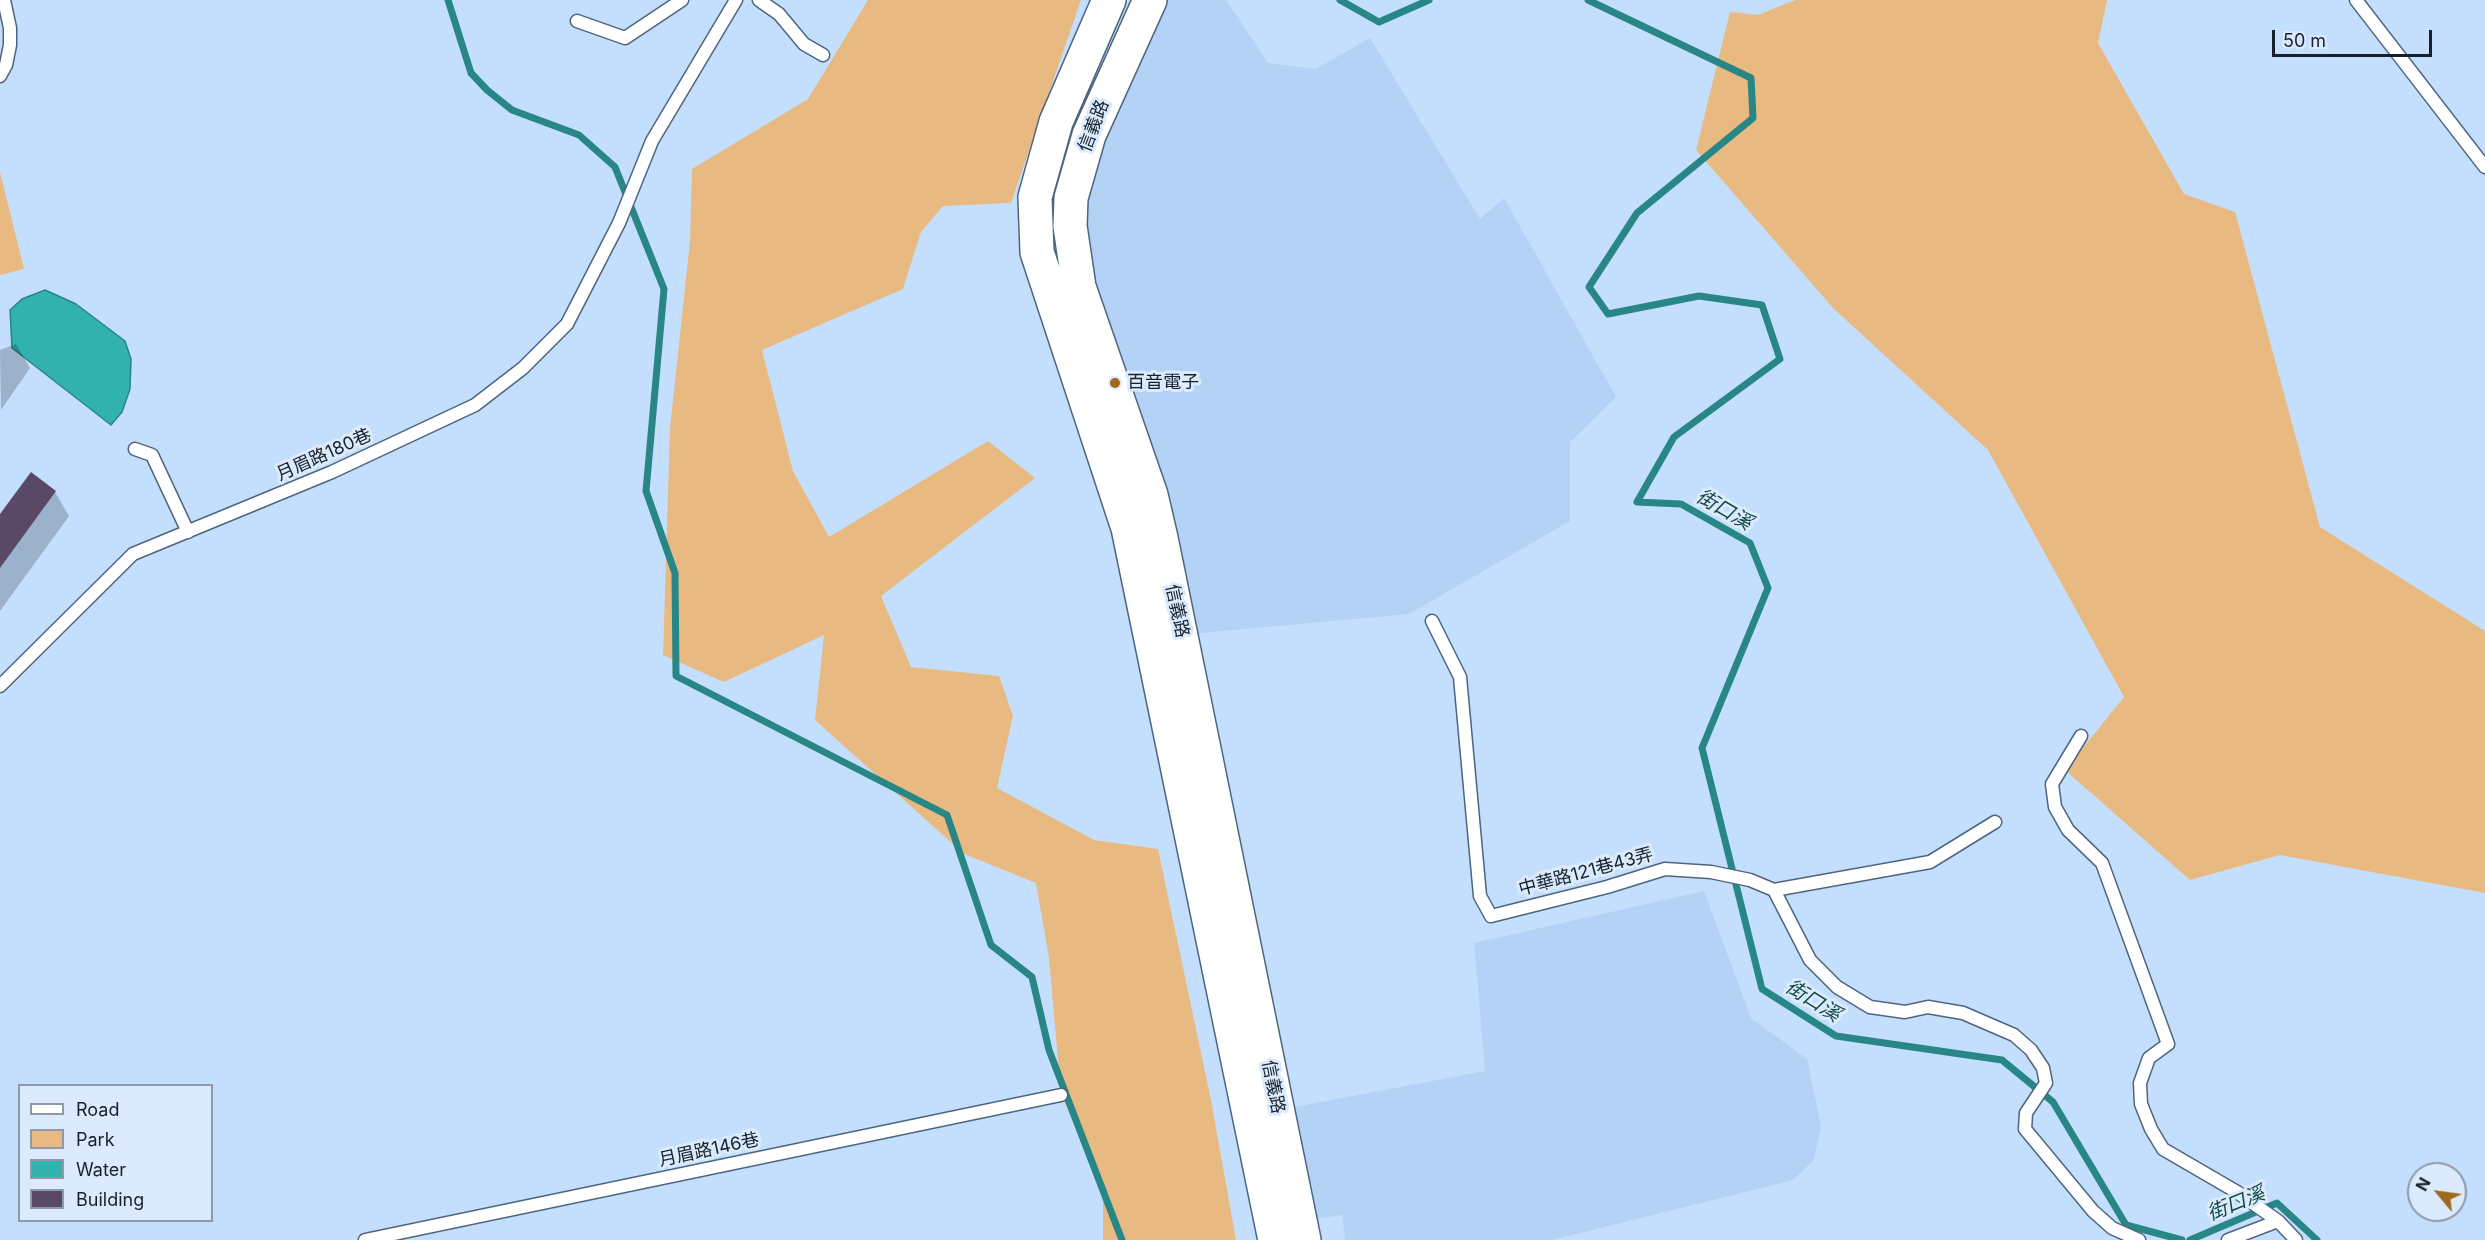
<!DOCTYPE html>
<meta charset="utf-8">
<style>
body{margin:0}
#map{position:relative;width:2485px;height:1240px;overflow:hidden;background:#c4dffd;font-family:Inter,sans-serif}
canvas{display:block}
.legend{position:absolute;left:18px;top:1084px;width:195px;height:138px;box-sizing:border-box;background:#dbebfd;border:2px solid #8d9aa9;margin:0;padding:8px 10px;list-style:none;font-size:18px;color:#17212c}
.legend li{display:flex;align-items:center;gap:12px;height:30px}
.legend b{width:30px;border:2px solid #8d9aa9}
.north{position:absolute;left:2407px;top:1162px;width:60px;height:60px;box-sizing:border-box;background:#dbebfd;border:2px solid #8d9aa9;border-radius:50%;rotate:299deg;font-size:16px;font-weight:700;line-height:24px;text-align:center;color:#17212c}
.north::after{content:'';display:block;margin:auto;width:21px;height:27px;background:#9d6a20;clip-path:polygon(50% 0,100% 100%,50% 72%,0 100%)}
.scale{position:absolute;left:2272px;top:30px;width:160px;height:27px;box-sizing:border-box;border:3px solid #17212c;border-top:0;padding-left:8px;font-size:18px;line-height:21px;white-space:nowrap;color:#17212c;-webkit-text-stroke:4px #dbebfd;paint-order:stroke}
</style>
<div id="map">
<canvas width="2485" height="1240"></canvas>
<ul class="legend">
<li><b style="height:8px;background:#fff"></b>Road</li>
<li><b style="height:16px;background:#e8ba82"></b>Park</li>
<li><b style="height:16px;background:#31b2ae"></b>Water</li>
<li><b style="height:16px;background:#5a4966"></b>Building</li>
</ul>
<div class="north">N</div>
<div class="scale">50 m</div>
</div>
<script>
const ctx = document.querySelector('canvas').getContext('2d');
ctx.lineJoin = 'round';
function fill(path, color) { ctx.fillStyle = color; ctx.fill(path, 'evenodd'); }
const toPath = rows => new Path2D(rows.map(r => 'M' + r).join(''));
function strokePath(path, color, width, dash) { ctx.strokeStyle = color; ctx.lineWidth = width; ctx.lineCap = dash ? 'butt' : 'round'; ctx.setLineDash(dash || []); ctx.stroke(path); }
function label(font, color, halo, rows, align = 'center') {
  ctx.font = font + ' Inter,"Noto Sans TC",sans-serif'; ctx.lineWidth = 6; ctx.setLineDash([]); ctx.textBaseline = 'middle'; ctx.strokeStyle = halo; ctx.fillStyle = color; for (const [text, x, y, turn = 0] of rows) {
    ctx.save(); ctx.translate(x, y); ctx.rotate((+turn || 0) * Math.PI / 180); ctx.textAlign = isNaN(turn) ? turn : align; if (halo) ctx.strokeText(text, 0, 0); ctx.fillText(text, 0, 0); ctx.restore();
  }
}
fill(toPath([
 [1151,0,1226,0,1268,63,1316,69,1370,38,1480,219,1504,198,1616,397,1570,442,1570,521,1409,614,1190,634,1078,233,1080,174],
 [1704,891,1751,1018,1807,1059,1821,1126,1814,1160,1793,1180,1552,1240,1345,1240,1342,1215,1307,1220,1284,1109,1485,1071,1474,943]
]), '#b4d2f6');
fill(toPath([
 [868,0,1081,0,1011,203,943,206,921,232,903,289,762,350,793,471,829,537,988,441,1035,478,881,596,911,667,999,676,1013,716,997,788,1094,840,1158,849,1211,1100,1236,1240,1103,1240,1103,1187,1061,1095,1049,958,1036,883,964,854,815,720,824,635,724,682,663,655,670,428,690,241,692,169,808,99],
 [1795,0,2107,0,2098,43,2184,194,2235,212,2320,527,2485,631,2485,893,2280,855,2190,880,2065,770,2124,697,1988,450,1833,308,1696,150,1730,12,1758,15],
 [0,172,24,269,0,275]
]), '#e8ba82');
const water = toPath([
 [45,290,76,304,125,341,131,359,130,389,122,412,111,425,12,348,10,310,22,299,45,290]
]);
fill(water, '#31b2ae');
strokePath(water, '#298687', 1.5);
fill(toPath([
 [16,344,30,368,1,410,0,350],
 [55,492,69,516,0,611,0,516]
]), '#0003');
strokePath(toPath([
 [448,0,471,73,487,90,512,110,579,135,615,167,664,289,646,491,675,573,676,676,947,815,991,945,1032,977,1049,1050,1122,1240],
 [1340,0,1379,22,1429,0],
 [1588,0,1751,78,1753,118,1637,213,1589,287,1608,314,1699,296,1762,305,1780,359,1674,437,1637,502,1681,504,1750,543,1768,588,1702,748,1762,989,1836,1036,2002,1060,2053,1102,2126,1225,2182,1240],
 [2190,1240,2277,1203,2317,1240]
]), '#298687', 7);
fill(toPath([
 [31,472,56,491,0,568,0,514]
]), '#5a4966');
const service = toPath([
 [759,0,779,14,804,44,823,55],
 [2356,0,2485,167],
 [577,21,625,38,682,0],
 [0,76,6,65,10,45,10,28,4,0],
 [135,449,152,455,188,532],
 [1432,621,1460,677,1480,896,1491,916,1607,887,1665,869,1711,872,1750,880,1774,890,1810,960,1837,987,1870,1007,1905,1012,1928,1007,1963,1013,2014,1035,2031,1050,2043,1068,2046,1083,2026,1113,2025,1129,2093,1211,2112,1228,2139,1240],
 [0,686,133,554,332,472,475,405,523,368,567,324,619,223,652,141,736,0],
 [2081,736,2052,784,2055,807,2068,830,2102,863,2168,1044,2149,1058,2140,1083,2141,1104,2151,1129,2163,1149,2237,1192,2278,1221,2296,1240],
 [1774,890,1930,862,1995,822],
 [365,1240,1061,1095],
 [2228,1240,2278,1221]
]);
const primary = toPath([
 [1109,0,1056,122,1035,197,1037,252,1128,528,1275,1240],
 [1150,0,1089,135,1071,198,1070,226,1079,287,1151,495,1161,538,1304,1240]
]);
strokePath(service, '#4e657f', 15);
strokePath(primary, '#4e657f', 36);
strokePath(service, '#fff', 12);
strokePath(primary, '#fff', 33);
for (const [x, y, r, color] of [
 [1115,383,6,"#9d6a20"]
]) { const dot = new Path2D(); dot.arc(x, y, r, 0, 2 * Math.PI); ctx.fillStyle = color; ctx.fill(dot); strokePath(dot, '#dbebfd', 2); }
label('18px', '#17212c', '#dbebfd', [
 ["信義路",1094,126,-69],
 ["月眉路180巷",324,455,-24],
 ["信義路",1177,611,78],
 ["中華路121巷43弄",1586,872,-15],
 ["信義路",1273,1087,79],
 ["月眉路146巷",709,1150,-12]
]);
label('18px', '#17212c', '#dbebfd', [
 ["百音電子",1127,383]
], 'left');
label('italic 20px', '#114846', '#dbebfd', [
 ["街口溪",1724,510,30],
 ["街口溪",1813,1001,32],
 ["街口溪",2236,1204,-22]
]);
</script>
